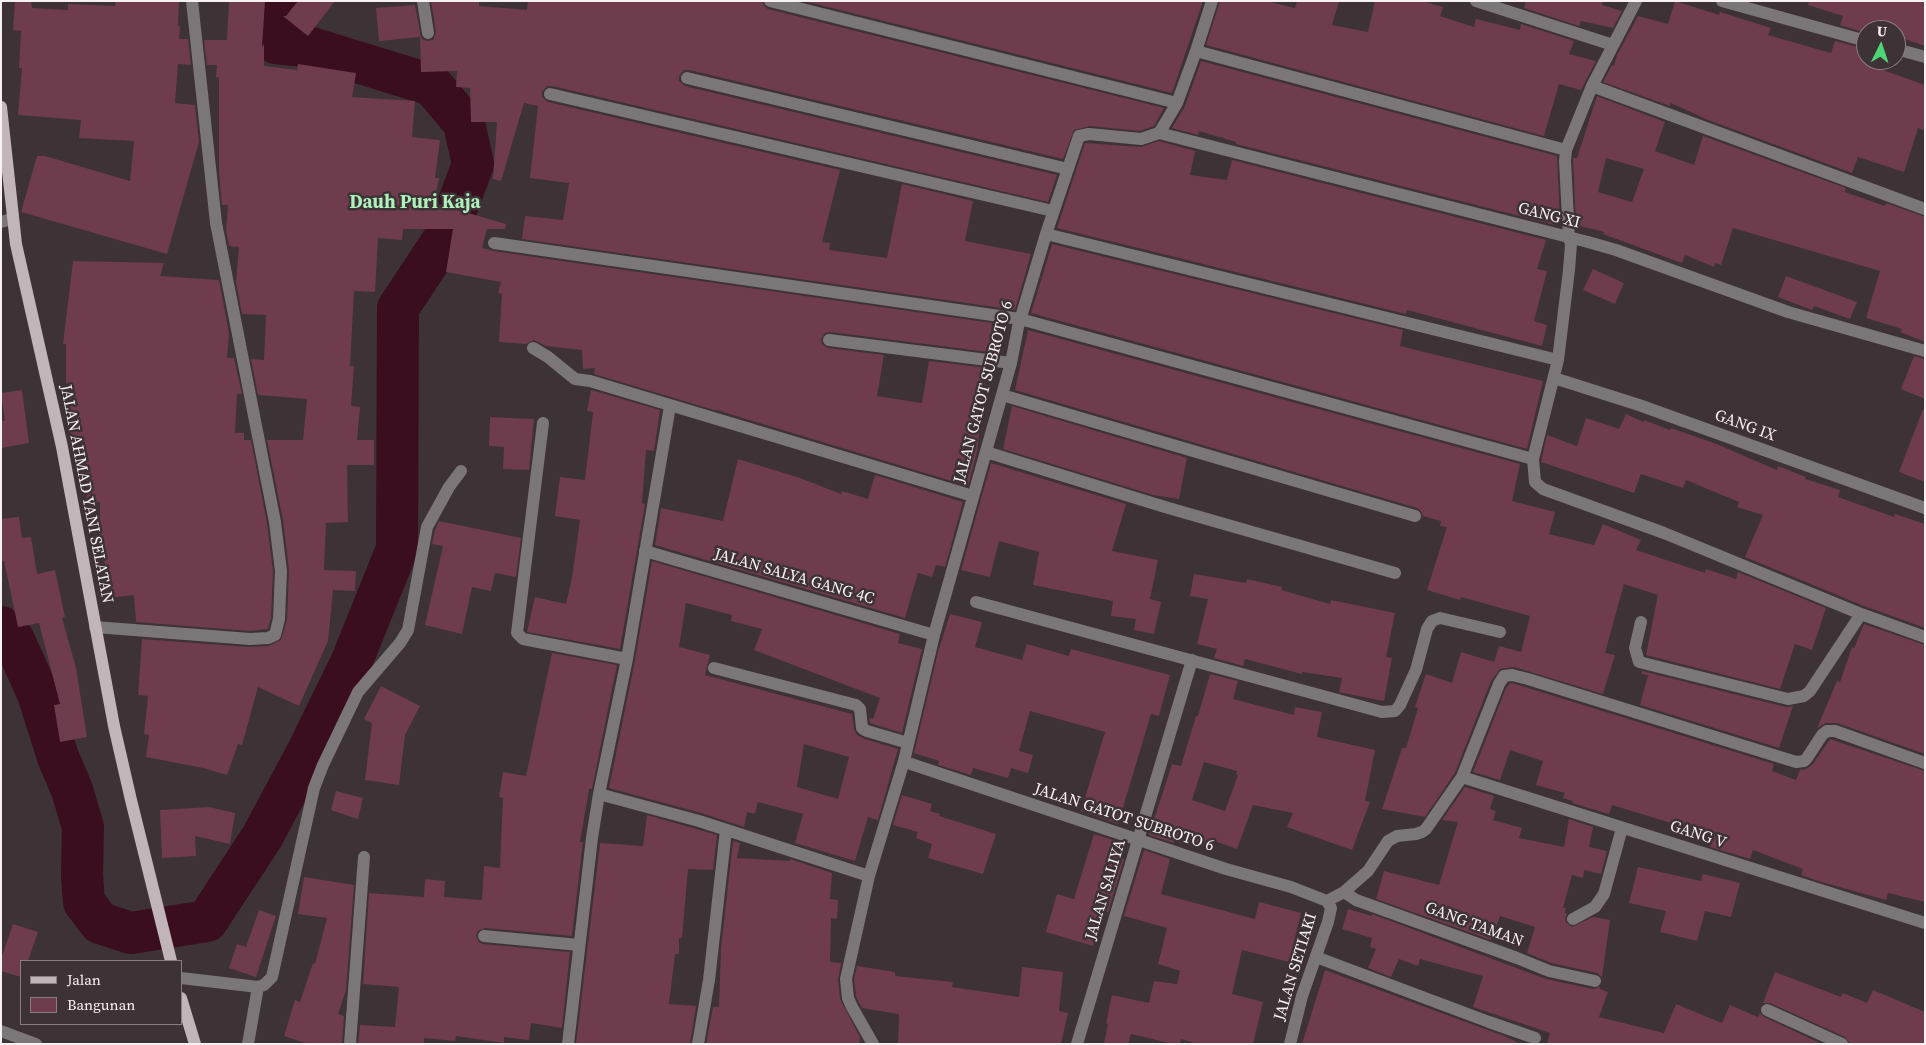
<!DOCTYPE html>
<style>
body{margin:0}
#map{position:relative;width:1926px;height:1045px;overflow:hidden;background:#3d3235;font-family:"Source Serif 4",serif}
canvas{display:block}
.frame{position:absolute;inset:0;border:2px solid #f8f1f3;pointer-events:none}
.legend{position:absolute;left:20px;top:960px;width:162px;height:65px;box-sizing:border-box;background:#3d3235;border:1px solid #887e81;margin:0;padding:6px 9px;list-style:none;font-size:15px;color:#f8f1f3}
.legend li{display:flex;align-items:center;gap:10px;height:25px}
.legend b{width:25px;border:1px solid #887e81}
.north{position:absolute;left:1856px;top:20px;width:50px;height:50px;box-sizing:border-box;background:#3d3235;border:1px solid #887e81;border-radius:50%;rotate:4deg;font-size:14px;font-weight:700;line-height:20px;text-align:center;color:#f8f1f3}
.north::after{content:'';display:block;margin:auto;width:18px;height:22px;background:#4ed675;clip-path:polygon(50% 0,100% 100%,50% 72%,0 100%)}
</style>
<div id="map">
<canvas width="1926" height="1045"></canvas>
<div class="frame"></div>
<ul class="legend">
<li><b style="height:6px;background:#c1b5b9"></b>Jalan</li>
<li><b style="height:14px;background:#6e3c4d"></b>Bangunan</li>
</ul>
<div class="north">U</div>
</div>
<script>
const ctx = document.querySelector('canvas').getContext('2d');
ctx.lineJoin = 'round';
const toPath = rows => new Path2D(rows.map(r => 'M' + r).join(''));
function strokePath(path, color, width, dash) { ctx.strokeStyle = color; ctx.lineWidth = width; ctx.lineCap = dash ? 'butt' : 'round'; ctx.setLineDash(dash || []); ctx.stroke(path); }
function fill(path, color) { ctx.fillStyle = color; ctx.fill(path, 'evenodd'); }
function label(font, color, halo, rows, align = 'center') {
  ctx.font = font + ' "Source Serif 4",serif'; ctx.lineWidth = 5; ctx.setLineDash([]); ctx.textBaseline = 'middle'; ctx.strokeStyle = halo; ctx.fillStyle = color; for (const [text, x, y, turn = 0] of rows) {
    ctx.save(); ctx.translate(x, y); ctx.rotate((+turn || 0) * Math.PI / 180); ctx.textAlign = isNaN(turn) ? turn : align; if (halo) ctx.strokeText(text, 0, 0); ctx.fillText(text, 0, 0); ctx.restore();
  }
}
strokePath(toPath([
 [1,627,14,640,38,694,58,757,72,790,83,827,82,875,84,902,100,923,131,933,207,921,262,837,307,753,351,663,397,549,398,308,447,234,473,164,464,123,432,85,305,46,276,43,271,16,280,1]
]), '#3a0d1f', 42);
fill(toPath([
 [15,1,31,1,32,8,68,10,68,4,115,6,116,1,179,1,178,26,180,26,179,39,188,39,191,65,178,64,175,103,195,105,199,142,167,254,21,212,37,156,45,156,130,181,134,141,79,138,81,120,18,115,22,68,19,68,21,31,13,30],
 [229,1,265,1,262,47,264,44,264,66,297,70,298,64,356,73,352,97,415,101,412,137,440,140,435,178,439,178,434,203,506,224,505,229,487,229,482,248,493,251,992,323,989,352,830,332,825,333,821,339,822,344,828,348,884,355,877,396,922,403,929,361,987,368,977,452,968,486,723,412,723,411,714,410,594,374,595,368,583,369,582,350,546,346,534,340,526,344,499,342,502,294,498,293,501,282,446,272,453,229,403,229,402,240,378,238,375,292,354,291,350,366,354,366,351,406,360,407,357,440,374,440,374,465,347,465,348,522,326,523,324,570,356,571,355,591,333,590,328,641,299,706,258,687,242,745,238,744,227,775,203,768,146,757,149,735,144,734,148,696,138,695,142,639,249,647,268,646,281,640,287,620,289,570,283,520,267,440,303,440,307,399,258,395,251,359,264,360,266,315,242,314,236,282,239,247,229,246,226,230,228,205,222,205,219,172,219,78,216,77,217,65,207,65,204,40,227,40],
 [298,1,335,1,308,36,283,16,286,16],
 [431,1,479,1,479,6,527,10,528,1,762,1,764,6,768,9,1164,108,1154,126,1140,131,1090,126,1074,130,1063,159,689,70,684,70,679,76,679,81,685,86,1057,175,1048,202,552,86,547,86,542,92,542,97,548,102,840,170,822,242,830,243,829,250,887,258,902,184,973,201,965,241,1031,254,1015,310,522,239,525,216,563,220,569,183,530,178,538,106,524,103,501,181,493,179,497,122,471,122,470,88,456,87,457,71,421,72,420,37,379,41,376,8,415,5,421,38,426,41,433,40,436,32],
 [804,1,1203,1,1172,93],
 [1220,1,1266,1,1295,8,1297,1,1339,1,1332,25,1368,32,1375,1,1422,1,1443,7,1440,16,1474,27,1476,19,1520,30,1521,24,1574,41,1569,54,1596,61,1581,90,1559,84,1544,136,1206,45],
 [1526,1,1603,1,1602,5,1622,11,1613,28,1581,21,1579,26,1524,8],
 [1675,1,1719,15,1720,12,1771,28,1768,35,1831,53,1835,41,1866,49,1866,64,1925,85,1925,131,1918,128,1904,172,1858,157,1852,173,1708,120,1671,103,1670,106,1603,82,1612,65,1614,66,1617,55,1638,16,1668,24],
 [1809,1,1925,1,1925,46,1896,36,1896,30,1880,30,1866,25,1866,33,1840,25,1843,16,1808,5],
 [1201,61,1557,156,1560,220,1556,219,1555,225,1236,144,1236,142,1199,131,1198,135,1172,128,1185,106],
 [1597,96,1665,122,1655,151,1694,165,1703,136,1846,188,1845,192,1885,206,1886,203,1925,217,1925,342,1900,332,1902,329,1866,318,1880,271,1733,228,1721,265,1715,263,1714,267,1685,255,1682,263,1603,234,1604,232,1576,225,1573,158,1577,158],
 [1606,158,1644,169,1632,202,1598,192],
 [1159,141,1195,151,1190,175,1227,180,1232,160,1546,240,1537,269,1547,271,1534,321,1547,325,1542,346,1407,310,1406,314,1057,228,1085,143,1141,147],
 [1052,244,1403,330,1400,346,1543,381,1527,449,1031,313],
 [73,261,164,263,160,276,219,280,229,333,227,358,234,358,242,394,237,394,235,433,244,433,244,440,251,440,267,523,273,571,271,618,268,629,250,631,136,622,134,595,109,598,102,544,100,544,100,502,87,503,85,442,70,442,70,384,66,383,66,344,63,344],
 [1593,269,1624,283,1615,304,1583,290],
 [1786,276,1857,302,1850,319,1814,306,1812,310,1778,297],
 [1028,330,1520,464,1512,501,1555,512,1549,534,1594,545,1603,524,1641,540,1636,550,1705,573,1706,569,1736,579,1738,572,1826,608,1812,650,1795,644,1780,689,1646,655,1658,595,1624,584,1605,653,1615,655,1603,694,1514,667,1500,669,1491,681,1455,773,1425,817,1382,809,1402,748,1406,748,1418,708,1415,707,1426,674,1452,683,1461,652,1494,662,1499,646,1521,652,1530,616,1461,597,1460,600,1427,590,1447,527,1440,526,1441,521,1423,516,1421,511,1417,508,1015,390],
 [1914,356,1925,359,1925,399,1901,389],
 [22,390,29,443,1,448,1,421,5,421,1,393],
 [591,390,660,410,654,451,646,450,642,503,645,504,620,649,527,632,535,597,566,604,572,578,580,520,555,516,560,477,585,480,593,412,587,411],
 [1012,406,1187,458,1179,499,1153,495,1003,449],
 [1923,409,1925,410,1925,482,1899,472],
 [1626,414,1644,422,1644,420,1670,430,1671,428,1714,443,1777,470,1778,466,1806,477,1805,479,1840,490,1838,497,1894,517,1895,514,1925,524,1925,628,1864,606,1745,557,1763,515,1737,507,1739,502,1686,480,1683,488,1641,474,1634,493,1541,462,1547,435,1577,446,1586,418,1619,429],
 [490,417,534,419,529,470,503,469,504,447,489,446],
 [738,459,800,478,841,494,842,491,868,499,875,475,963,502,945,567,936,565,932,577,918,573,905,618,655,545,661,508,723,521],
 [991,463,1126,504,1112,551,1158,560,1150,599,1161,602,1154,634,1134,630,1136,619,1111,616,1113,601,1033,585,1039,552,999,541,990,577,961,570],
 [19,517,22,538,31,537,37,574,55,570,65,617,62,618,76,668,87,737,60,742,54,705,60,704,39,623,18,627,4,561,1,561,1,519],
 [439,521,521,538,516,577,495,573,491,591,472,587,462,634,425,625,443,546,432,544,435,530],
 [652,561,900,634,898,643,922,649,902,733,870,723,869,718,873,719,880,698,754,650,762,629,731,621,732,615,686,603,679,647,710,655,705,675,852,714,854,729,857,735,865,739,898,749,878,820,868,817,855,861,795,843,803,814,758,802,755,814,747,812,744,827,701,813,609,788,635,660],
 [804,744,849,757,838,799,797,787],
 [1194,574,1246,583,1247,579,1282,587,1281,590,1330,604,1331,600,1395,613,1386,657,1392,658,1384,701,1339,692,1342,678,1302,672,1302,674,1245,659,1243,666,1214,658,1217,649,1197,644,1208,599,1190,596],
 [950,614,982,622,975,647,1022,660,1027,644,1069,656,1071,649,1170,675,1159,716,1151,714,1118,824,1081,811,1105,732,1030,711,1019,751,1033,755,1028,773,1011,768,1008,778,973,768,971,775,938,765,939,761,914,753,938,652],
 [1864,624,1925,645,1925,754,1837,723,1826,723,1817,728,1837,681,1840,682,1852,647,1854,648],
 [552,653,617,665,592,789,589,789,580,842,583,842,572,936,485,928,478,931,476,936,479,942,483,944,570,952,562,1028,531,1023,529,1040,504,1037,504,1043,456,1036,455,1041,424,1038,424,1044,358,1044,360,1025,395,1027,399,987,363,984,369,893,424,897,425,879,445,881,444,897,482,900,484,866,500,868,503,798,499,797,503,772,526,776],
 [1642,671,1786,707,1793,706,1779,748,1640,705,1648,675,1641,674],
 [1210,674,1238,681,1233,699,1294,715,1295,707,1322,712,1317,737,1375,750,1365,801,1370,802,1352,850,1287,827,1293,813,1253,805,1237,849,1209,839,1207,847,1180,838,1179,841,1175,840,1174,843,1149,835,1172,764,1181,766,1196,716,1198,716],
 [1204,762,1237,771,1236,774,1238,775,1225,811,1192,800],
 [1512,683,1774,764,1772,771,1796,780,1800,770,1806,769,1813,764,1830,739,1925,771,1925,902,1888,893,1886,900,1818,881,1801,875,1803,869,1753,850,1750,859,1710,847,1711,844,1681,835,1684,827,1612,805,1609,814,1572,803,1573,801,1563,798,1565,793,1536,785,1543,761,1510,750,1500,780,1473,772,1506,688,1509,684],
 [381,686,420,706,405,735,399,785,365,780,372,723,364,719],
 [1465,787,1494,796,1490,809,1496,811,1493,820,1522,828,1519,838,1564,847,1569,819,1593,827,1589,847,1607,851,1601,874,1584,870,1583,878,1572,875,1563,908,1566,908,1565,913,1567,914,1565,918,1566,922,1572,927,1593,917,1610,920,1602,977,1597,973,1551,963,1527,953,1535,927,1500,916,1491,940,1376,899,1384,871,1439,885,1458,822,1442,820],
 [336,791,363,798,358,819,331,810],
 [902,795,932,804,930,811,940,814,939,816,996,834,983,874,928,858,932,844,916,838,918,832,893,825],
 [209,807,235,813,230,844,195,836,196,856,162,858,160,810],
 [647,815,717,835,713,870,688,869,682,938,679,938,679,954,675,954,669,1004,696,1006,690,1044,576,1044,600,843,643,846],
 [1094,834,1113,840,1109,854,1124,859,1108,912,1104,911,1093,946,1046,932,1057,894,1074,899],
 [733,841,740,843,737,858,790,861,790,859,832,873,830,899,838,900,837,919,831,918,830,962,841,963,838,980,840,999,860,1037,859,1044,706,1044,713,1007,719,1007,721,948],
 [1144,850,1170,859,1161,894,1255,919,1259,902,1301,913,1289,962,1242,950,1232,994,1263,1002,1253,1044,1197,1044,1181,1039,1180,1044,1173,1044,1131,1034,1128,1044,1104,1044,1108,1024,1106,1023,1112,995,1149,1003,1154,981,1177,984,1180,971,1158,964,1167,928,1124,916],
 [1638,867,1701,881,1703,874,1740,883,1731,917,1705,911,1697,941,1660,932,1666,911,1629,903],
 [304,877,354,885,346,990,338,1014,344,1016,342,1044,308,1044,284,1036,295,1000,300,1002,313,963,315,964,327,918,298,914],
 [1348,909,1372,916,1372,914,1546,979,1593,989,1600,987,1600,989,1608,992,1599,1017,1664,1033,1676,1004,1722,1023,1730,1005,1758,1017,1760,1013,1764,1017,1822,1044,1547,1044,1550,1033,1473,1007,1483,976,1420,959,1418,966,1399,959,1391,977,1368,968,1376,949,1370,947,1372,938,1342,929],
 [259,910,276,916,256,977,229,968,237,944,246,947],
 [13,924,38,932,28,961,21,961,21,977,1,971,1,959],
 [857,966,895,972,895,976,953,982,952,987,1019,997,1022,967,1063,972,1059,1011,1068,1013,1061,1044,898,1044,899,1014,862,1008,859,1003,856,996,854,979],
 [1325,970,1504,1036,1517,1042,1516,1044,1302,1044],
 [1775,972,1841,997,1843,993,1867,1003,1873,990,1925,1012,1925,1044,1850,1044,1845,1037,1770,1003,1763,1003]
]), '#6e3c4d');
strokePath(toPath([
 [423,1,428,33],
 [770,1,1177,103],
 [1476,1,1613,45],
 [1722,1,1866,41],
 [1896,49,1925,57],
 [1196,51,1566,150],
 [687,78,1068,169],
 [1592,86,1925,209],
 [550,94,1053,211],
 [1159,133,1588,242,1616,250,1788,312,1925,351],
 [1,222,12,219],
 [1046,234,1558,360],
 [494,243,1020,319,1533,459,1558,360,1569,270,1571,244,1569,238,1565,161,1566,150,1592,86,1636,1],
 [829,340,1011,363],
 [533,348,548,357,575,379,590,381,973,496],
 [1554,378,1639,405,1925,508],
 [1002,395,1415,516],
 [543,423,517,633,523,639,627,659],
 [986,452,1165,507,1395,573],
 [1533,459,1535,482,1543,489,1664,533,1861,614,1925,637],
 [645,551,934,635],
 [976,602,1382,712,1395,711,1400,705,1416,670,1427,629,1432,621,1440,618,1500,632],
 [1641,622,1635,648,1639,662,1788,699,1804,696,1810,691,1861,614],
 [95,627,250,639,268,638,275,635,279,619,281,571,275,522,216,223,192,1],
 [714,668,856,705,860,709,862,728,867,731,908,743],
 [911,764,1226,869,1291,887,1327,901],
 [1462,777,1925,923],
 [599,794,699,821,869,876],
 [1344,892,1356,900,1517,958,1549,971,1595,981],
 [1327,901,1344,892,1368,871,1388,841,1397,836,1416,834,1422,832,1426,829,1462,777,1499,684,1504,676,1512,675,1528,679,1796,762,1804,761,1807,758,1822,735,1827,731,1835,731,1925,763],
 [1573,919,1595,907,1604,894,1622,828],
 [484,936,579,945],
 [1316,957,1489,1022,1535,1038],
 [181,978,258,987,264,985,272,977,314,788,323,765,358,692,400,643,408,630,427,527,449,487,461,471],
 [1767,1010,1842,1044],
 [1,1031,36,1044],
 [248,1044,258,987],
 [350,1044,364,857],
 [568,1044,592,838,599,794,627,659,670,406],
 [698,1044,709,980,726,830],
 [873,1044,852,1007,848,998,846,979,869,876,904,761,934,635,1011,363,1018,327,1046,234,1079,136,1089,134,1141,139,1159,133,1164,125,1177,103,1196,51,1212,1],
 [1077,1044,1192,660],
 [1290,1044,1302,996,1328,922,1331,908,1327,901]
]), '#7b7677', 12);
strokePath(toPath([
 [1,107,16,244,62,447,114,726,131,800,171,961],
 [181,998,195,1044]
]), '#c1b5b9', 12);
label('16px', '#f8f1f3', '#3d3235', [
 ["GANG XI",1549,216,14],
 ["JALAN GATOT SUBROTO 6",984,392,-75],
 ["GANG IX",1745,426,20],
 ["JALAN AHMAD YANI SELATAN",86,494,79],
 ["JALAN SALYA GANG 4C",794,577,16],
 ["JALAN GATOT SUBROTO 6",1124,818,18],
 ["GANG V",1698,835,18],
 ["JALAN SALIYA",1106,890,-73],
 ["GANG TAMAN",1474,925,20],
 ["JALAN SETIAKI",1296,967,-73]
]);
label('bold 19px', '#aef1bb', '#3d3235', [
 ["Dauh Puri Kaja",415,203]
]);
</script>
